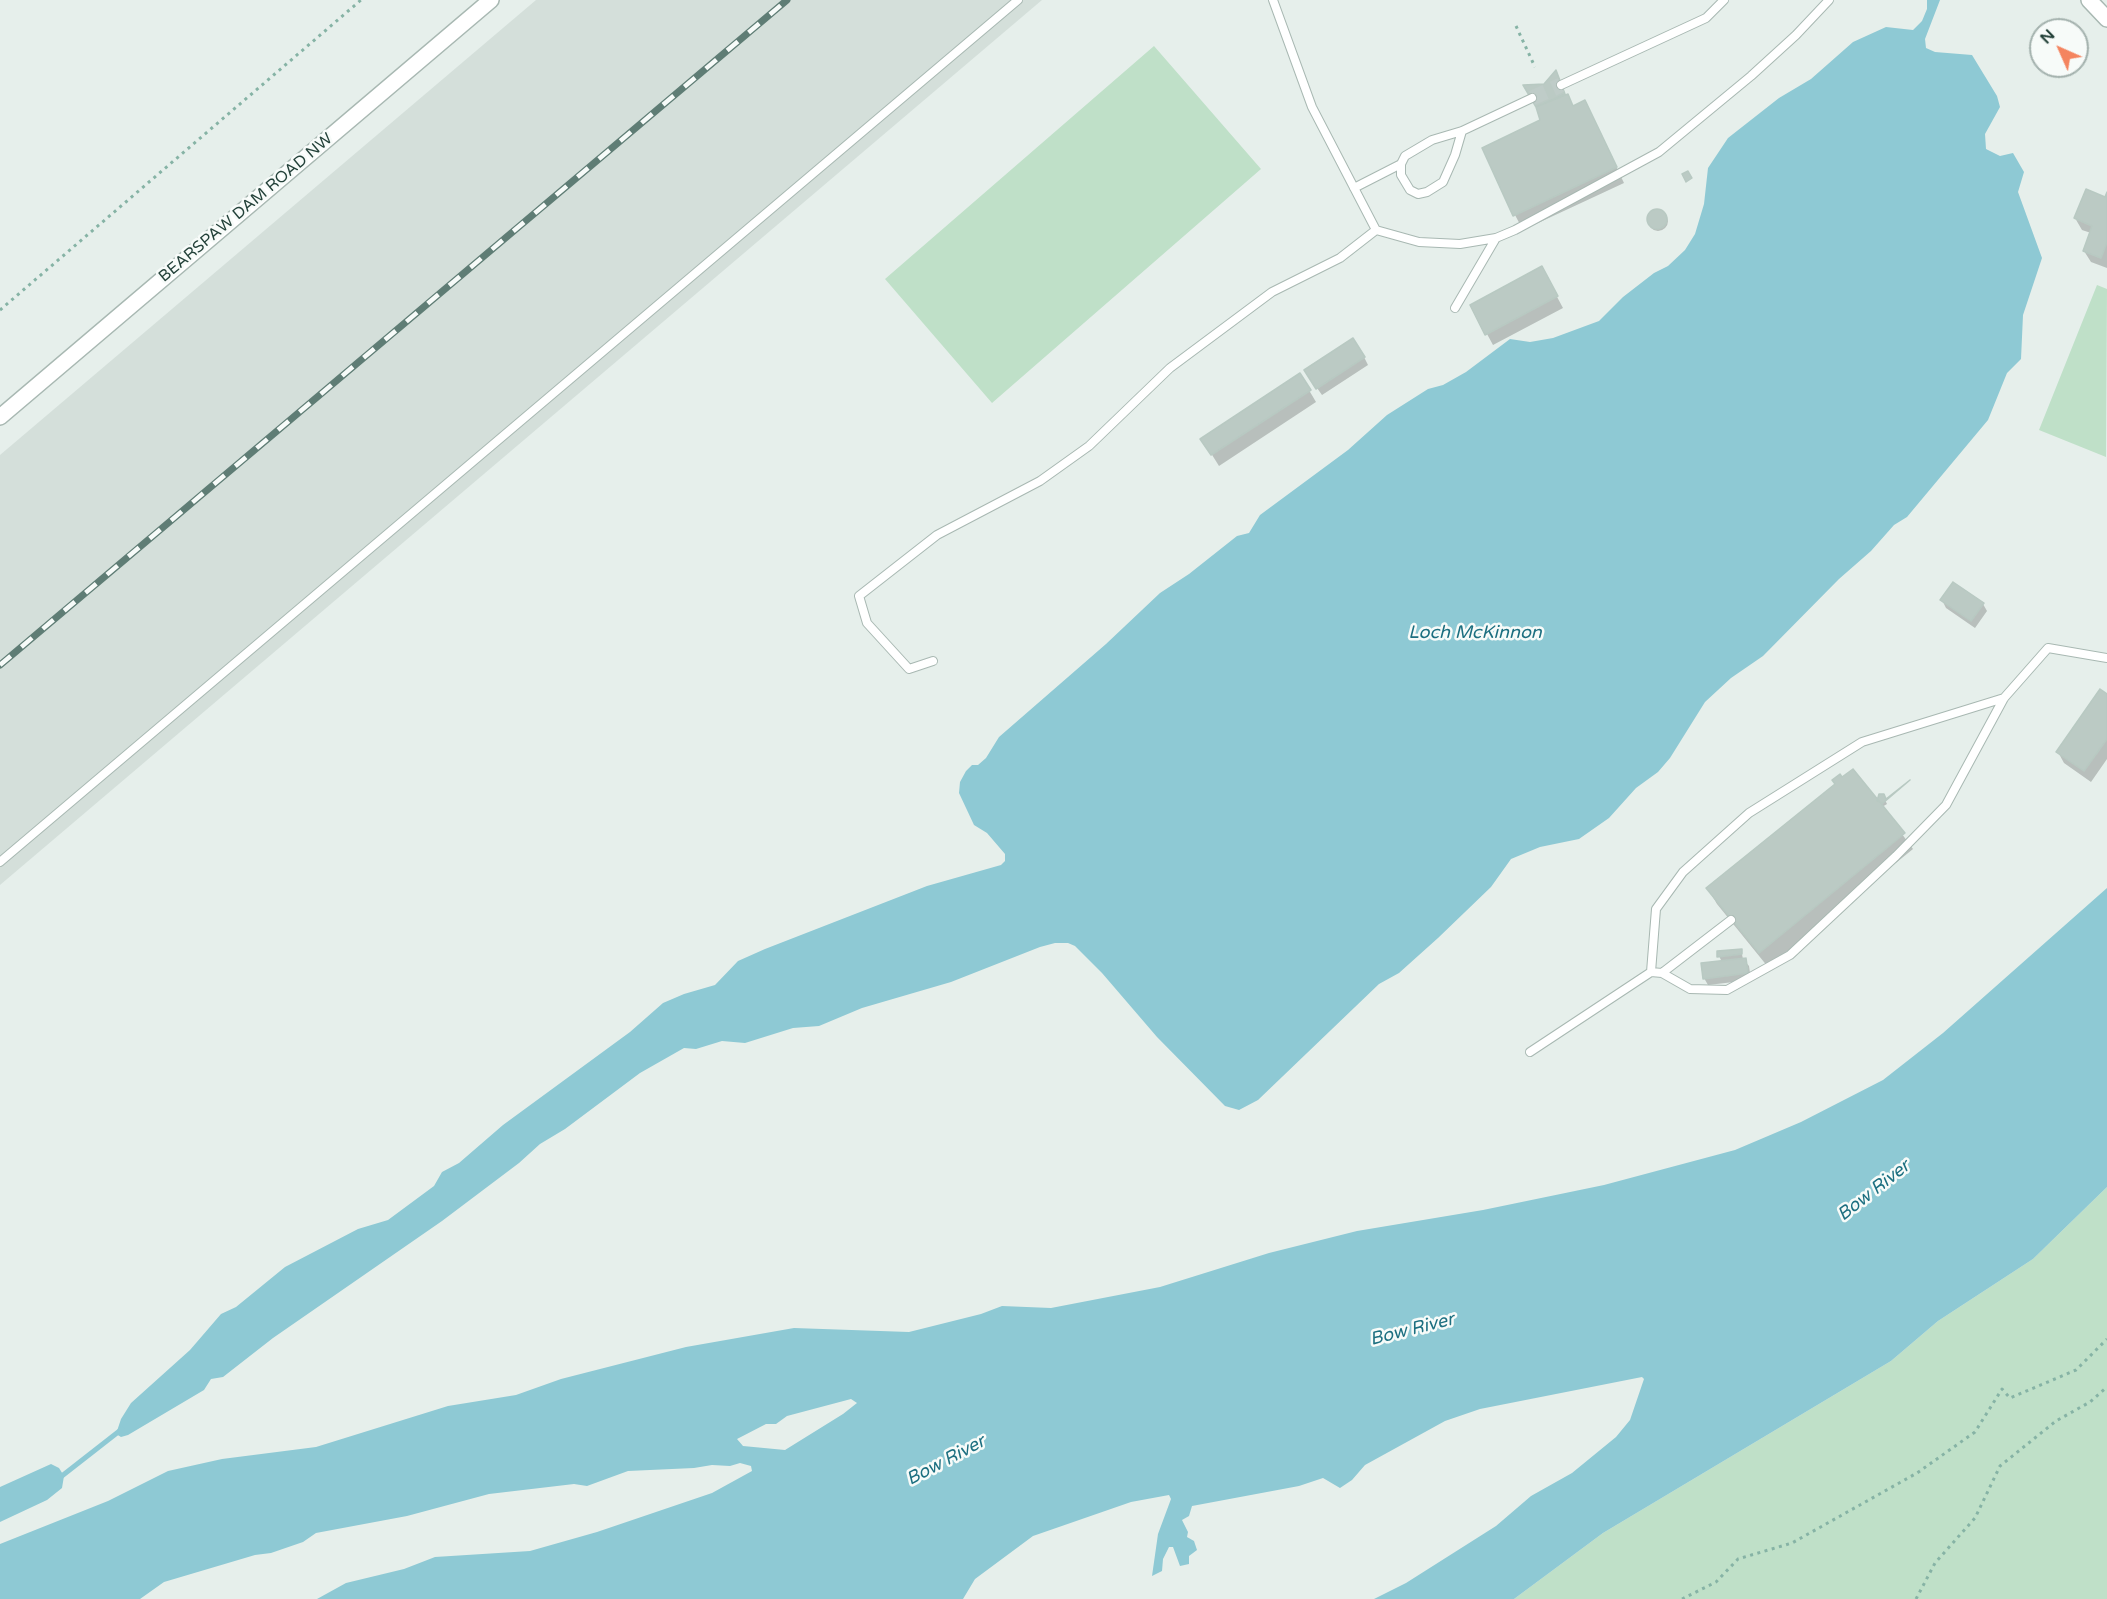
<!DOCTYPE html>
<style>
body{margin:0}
#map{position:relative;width:2107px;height:1599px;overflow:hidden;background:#e6efeb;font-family:"Varela Round",sans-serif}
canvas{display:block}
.north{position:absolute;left:2029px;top:18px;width:60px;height:60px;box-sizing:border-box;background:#f7fbf9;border:2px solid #a3b1ad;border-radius:50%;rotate:315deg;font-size:16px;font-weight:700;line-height:24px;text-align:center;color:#24423a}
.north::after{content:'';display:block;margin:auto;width:21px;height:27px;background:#f4845f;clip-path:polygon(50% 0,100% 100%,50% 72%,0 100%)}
</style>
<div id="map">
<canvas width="2107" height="1599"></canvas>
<div class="north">N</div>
</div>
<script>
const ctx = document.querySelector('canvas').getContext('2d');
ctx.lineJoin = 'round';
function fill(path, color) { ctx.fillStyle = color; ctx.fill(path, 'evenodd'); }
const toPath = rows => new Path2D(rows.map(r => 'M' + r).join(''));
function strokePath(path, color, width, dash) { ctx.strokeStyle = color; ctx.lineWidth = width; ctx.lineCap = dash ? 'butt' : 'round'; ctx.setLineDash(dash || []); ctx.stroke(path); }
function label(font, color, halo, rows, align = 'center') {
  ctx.font = font + ' "Varela Round",sans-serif'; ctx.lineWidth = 5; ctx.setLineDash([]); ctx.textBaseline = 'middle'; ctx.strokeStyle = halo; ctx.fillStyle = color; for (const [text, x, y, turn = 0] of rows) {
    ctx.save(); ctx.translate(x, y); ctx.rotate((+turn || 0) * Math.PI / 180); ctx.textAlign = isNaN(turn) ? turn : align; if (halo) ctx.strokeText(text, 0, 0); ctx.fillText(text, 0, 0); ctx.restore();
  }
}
fill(toPath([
 [536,0,1042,0,0,885,0,455]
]), '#d4dfda');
fill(toPath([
 [1154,46,1261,169,992,403,885,279],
 [2097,285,2107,289,2106,457,2039,430],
 [2107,1187,2107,1599,1514,1599,1603,1533,1891,1361,1938,1321,2033,1259]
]), '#bfe0c8');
fill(toPath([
 [1927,0,1940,0,1925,39,1926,48,1935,52,1972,55,1997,96,2000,107,1985,134,1986,149,2000,156,2013,153,2024,172,2018,192,2042,258,2023,315,2021,359,2007,373,1988,420,1907,517,1894,525,1871,551,1839,579,1763,656,1731,678,1705,702,1670,758,1658,772,1636,788,1609,818,1579,839,1540,847,1511,859,1491,887,1438,938,1399,973,1379,984,1258,1100,1239,1110,1225,1106,1157,1037,1102,973,1075,946,1068,943,1055,943,1040,947,951,982,862,1008,819,1026,793,1028,745,1043,722,1041,696,1049,684,1048,640,1073,565,1129,540,1144,519,1163,442,1221,273,1338,223,1377,211,1379,204,1390,128,1435,121,1437,116,1434,121,1419,131,1403,190,1350,221,1314,236,1307,285,1267,358,1229,388,1220,434,1186,442,1172,459,1163,503,1125,630,1032,663,1003,684,994,715,985,738,961,765,949,927,886,1001,865,1005,861,1005,854,987,833,974,825,959,793,960,782,966,771,972,765,978,765,986,758,999,737,1106,644,1160,593,1189,574,1237,536,1249,533,1260,515,1348,450,1387,415,1428,389,1443,385,1466,372,1510,339,1530,342,1553,338,1599,321,1623,297,1654,273,1668,266,1685,250,1695,234,1704,204,1708,168,1728,138,1779,98,1811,79,1853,42,1886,27,1913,30,1922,21,1927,9],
 [2107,888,2107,1187,2033,1259,1938,1321,1891,1361,1603,1533,1514,1599,1374,1599,1406,1583,1496,1526,1531,1496,1572,1473,1616,1437,1630,1420,1644,1379,1642,1377,1480,1409,1445,1421,1365,1465,1352,1480,1340,1488,1323,1478,1299,1486,1192,1506,1189,1516,1182,1520,1188,1532,1187,1537,1194,1541,1197,1550,1189,1556,1189,1564,1180,1566,1173,1547,1169,1547,1163,1559,1162,1571,1152,1576,1158,1534,1171,1499,1169,1495,1131,1502,1033,1536,975,1579,963,1599,317,1599,346,1583,404,1569,435,1557,530,1551,597,1532,712,1493,752,1471,751,1466,740,1463,730,1466,712,1465,694,1468,628,1471,587,1486,574,1484,489,1494,407,1516,316,1533,303,1542,271,1553,255,1555,164,1582,140,1599,0,1599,0,1544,108,1501,168,1471,222,1459,316,1447,448,1406,516,1395,561,1379,686,1347,794,1328,909,1332,981,1314,1002,1306,1051,1308,1160,1287,1269,1253,1357,1231,1483,1210,1604,1185,1735,1150,1801,1122,1883,1080,1943,1033],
 [851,1399,857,1403,843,1414,785,1450,743,1446,737,1439,766,1424,776,1424,787,1416],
 [51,1464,59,1468,64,1476,62,1488,47,1500,0,1522,0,1487]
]), '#8ec9d4');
fill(toPath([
 [1557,74,1565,97,1567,96,1574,107,1585,102,1624,183,1523,230,1515,215,1542,121,1537,107,1526,86,1545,85],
 [2107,196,2107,268,2091,262,2084,251,2091,233,2082,230,2075,218],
 '1648 221a10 10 0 1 1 20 0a10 10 0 1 1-20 0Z',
 [1548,280,1563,308,1493,345,1487,334],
 [1364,357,1368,365,1322,395,1310,378],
 [1300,375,1316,402,1219,466,1209,450],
 [1942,600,1983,604,1987,611,1975,628,1946,608],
 [2107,696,2107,759,2091,782,2064,763,2058,752],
 [1836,784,1876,800,1883,796,1887,804,1882,807,1913,849,1768,967,1717,904,1708,889],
 [1741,950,1743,959,1749,966,1751,980,1708,985,1704,978,1722,962,1719,956]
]), '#0003');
strokePath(toPath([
 [58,1479,122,1429]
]), '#8ec9d4', 5);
const building = toPath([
 [1556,70,1565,94,1536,107,1523,85,1544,84,1556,70],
 [1568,94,1573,106,1585,100,1617,167,1513,216,1482,148,1540,120,1536,107,1568,94],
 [1688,171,1692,178,1686,182,1682,174,1688,171],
 [2086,189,2105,197,2107,192,2107,242,2101,258,2083,251,2092,226,2074,218,2086,189],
 '1647 219a10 10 0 1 1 20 0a10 10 0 1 1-20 0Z',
 [1542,266,1558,296,1485,335,1470,305,1542,266],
 [1353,338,1365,357,1316,389,1304,370,1353,338],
 [1300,373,1311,390,1211,455,1200,439,1300,373],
 [1953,582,1984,603,1971,621,1940,600,1953,582],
 [2100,689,2107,694,2107,739,2084,771,2056,752,2100,689],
 [1853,769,1905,833,1759,953,1706,888,1835,784,1832,780,1840,774,1842,777,1853,769],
 [1910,780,1883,803,1877,801,1879,794,1884,794,1886,799,1910,780],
 [1742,949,1742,954,1717,957,1717,951,1742,949],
 [1746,958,1748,973,1703,979,1701,963,1746,958]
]);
fill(building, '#bbcac4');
strokePath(building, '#b8c9c2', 1.5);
strokePath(toPath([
 [1532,98,1561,85]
]), '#bfccc8', 15, [15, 8]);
const service = toPath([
 [1273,0,1312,107,1376,230,1419,242,1460,244,1496,238,1515,230,1659,152,1751,76,1796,35,1829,0],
 [1561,85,1706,18,1724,0],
 [1462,131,1455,155,1443,182,1427,192,1418,194,1410,190,1401,175,1401,164,1405,156,1432,140,1462,131],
 [1462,131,1532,98],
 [1354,188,1401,164],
 [1455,308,1496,238],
 [933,661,909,669,867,623,859,596,937,535,1040,481,1089,446,1170,368,1272,292,1340,258,1376,230],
 [2004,698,1862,742,1749,813,1683,872,1656,909,1651,972,1662,973,1690,989,1727,990,1790,955,1896,856,1946,805,2004,698,2048,648,2107,658],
 [0,862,1018,0],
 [1662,973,1731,920],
 [1530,1052,1651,972]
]);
const minor = toPath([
 [2089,0,2107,19],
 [0,417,491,0]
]);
strokePath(service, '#a8b8b2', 10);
strokePath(minor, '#a8b8b2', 18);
strokePath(toPath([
 [1516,26,1535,67],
 [0,310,361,0],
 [1682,1599,1716,1582,1738,1559,1792,1543,1917,1473,1975,1432,2002,1389,2010,1398,2076,1370,2107,1339],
 [1916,1599,1935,1563,1975,1518,2000,1466,2056,1421,2090,1402,2107,1387]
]), '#86b3a5', 3, [3, 4.5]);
strokePath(service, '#fff', 8);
strokePath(minor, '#fff', 15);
const rail = toPath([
 [0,665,787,0]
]);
strokePath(rail, '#5f7d75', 7);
strokePath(rail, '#f7fbf9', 4.5, [14]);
label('16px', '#24423a', '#f7fbf9', [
 ["BEARSPAW DAM ROAD NW",246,208,-40]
]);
label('italic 18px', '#1c6f80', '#f7fbf9', [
 ["Loch McKinnon",1475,633],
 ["Bow River",1874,1191,-38],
 ["Bow River",1412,1330,-14],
 ["Bow River",946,1461,-28]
]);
</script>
